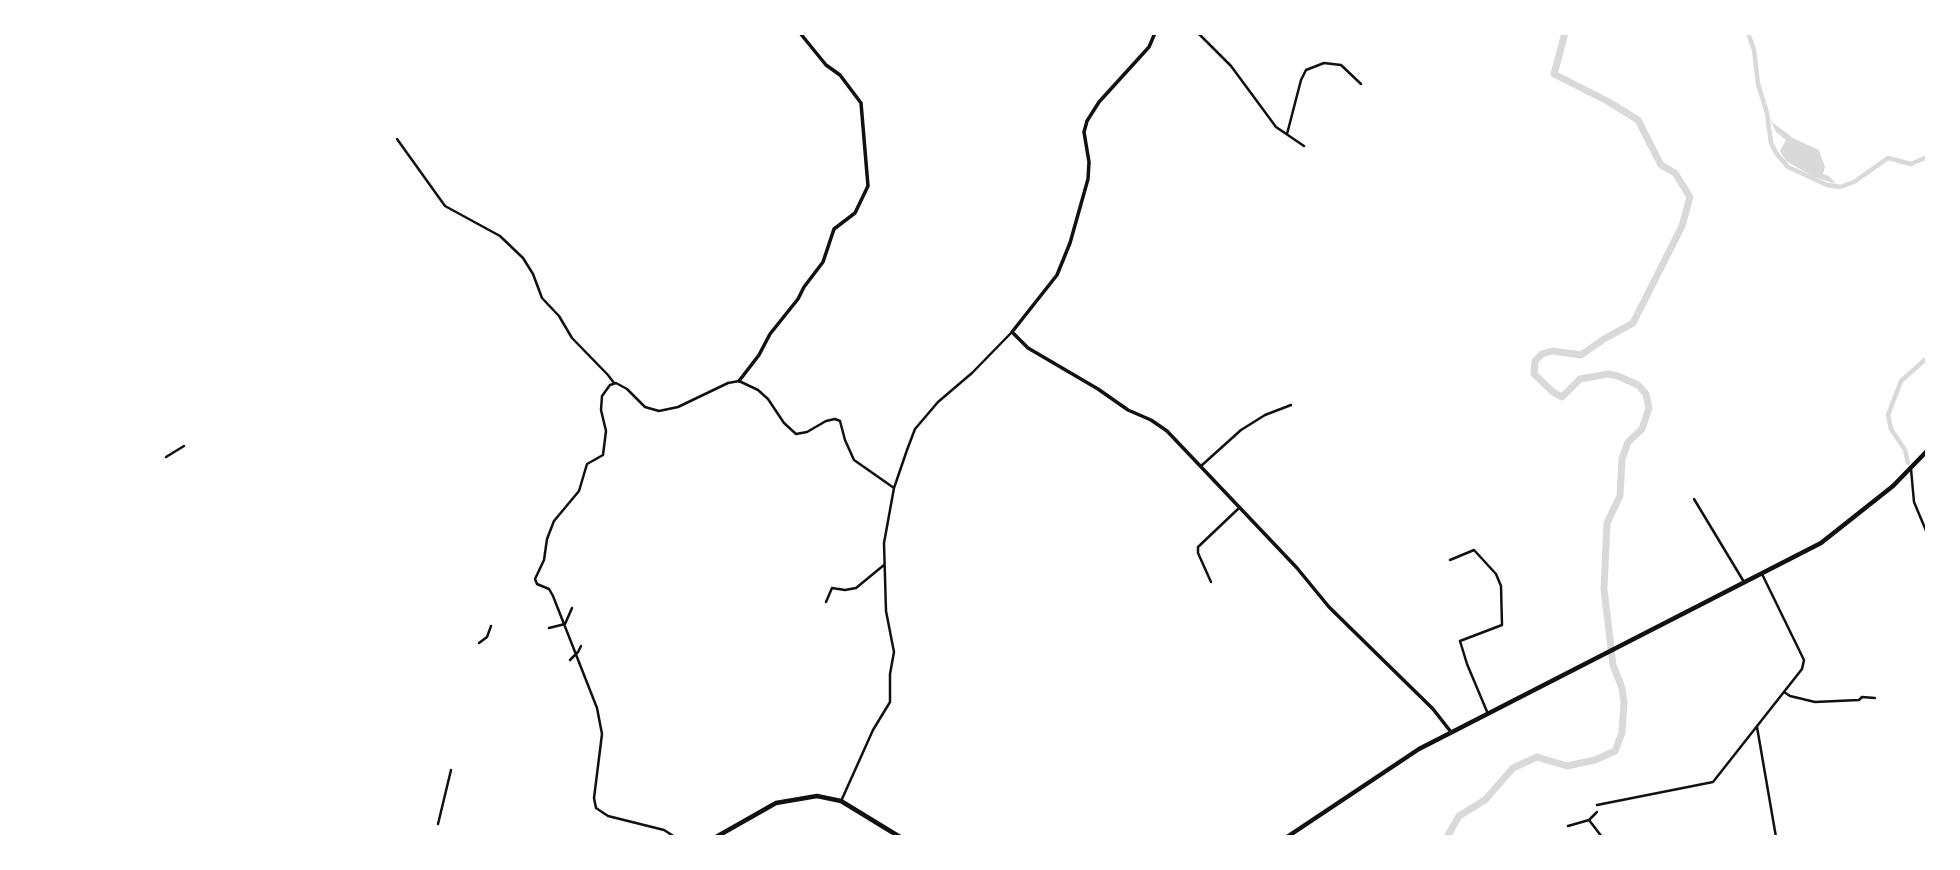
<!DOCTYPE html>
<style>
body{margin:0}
#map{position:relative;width:1960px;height:870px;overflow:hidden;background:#fff;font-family:Overpass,sans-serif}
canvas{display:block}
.frame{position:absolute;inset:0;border:35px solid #fff;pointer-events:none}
</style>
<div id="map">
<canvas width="1960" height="870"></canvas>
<div class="frame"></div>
</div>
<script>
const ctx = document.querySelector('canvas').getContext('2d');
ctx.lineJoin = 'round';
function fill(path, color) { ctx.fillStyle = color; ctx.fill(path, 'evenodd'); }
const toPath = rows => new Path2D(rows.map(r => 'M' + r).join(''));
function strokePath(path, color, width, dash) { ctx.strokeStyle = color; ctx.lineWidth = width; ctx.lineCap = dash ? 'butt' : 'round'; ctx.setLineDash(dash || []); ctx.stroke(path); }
fill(toPath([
 [1767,113,1772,122,1793,138,1819,150,1825,167,1823,174,1829,176,1836,184,1814,177,1786,161,1780,151,1786,140,1776,132]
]), '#d9d9d9');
strokePath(toPath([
 [1748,33,1754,50,1758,84,1767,113,1771,143,1776,153,1788,167,1827,185,1840,187,1854,182,1888,158,1911,164,1927,157],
 [1908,463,1905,450,1891,429,1888,415,1901,381,1927,358]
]), '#d9d9d9', 4.5);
strokePath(toPath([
 [1447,837,1459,816,1485,800,1513,768,1537,757,1567,766,1595,760,1615,751,1622,733,1624,703,1622,688,1613,665,1604,589,1607,523,1620,496,1622,459,1628,442,1642,429,1649,408,1646,394,1638,385,1618,376,1608,374,1580,379,1562,397,1553,392,1534,374,1535,361,1542,354,1552,351,1581,355,1604,339,1633,323,1682,226,1690,197,1675,173,1661,165,1638,120,1609,102,1554,74,1565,33]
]), '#d9d9d9', 7);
strokePath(toPath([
 [1198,33,1231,66,1276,127,1304,146],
 [1287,134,1301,80,1306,70,1324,63,1341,65,1361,84],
 [397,139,445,206,500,236,523,258,533,274,542,298,559,316,572,338,608,375,614,383],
 [166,457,184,446],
 [1201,466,1241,430,1265,415,1291,405],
 [1911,469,1914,502,1927,533],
 [1694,499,1744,582],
 [1450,560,1474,550,1496,574,1501,586,1502,625,1460,641,1467,664,1488,714],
 [1211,582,1198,553,1198,547,1238,509],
 [826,602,832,588,845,590,856,588,884,565],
 [549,628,565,624,572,608],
 [479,643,487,637,491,626],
 [570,660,578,652,581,646],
 [1784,692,1790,696,1815,702,1859,700,1862,697,1875,698],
 [1757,727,1776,837],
 [842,799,873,730,890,702,890,674,894,652,886,611,884,543,894,488,907,450,915,429,938,402,972,373,1012,332],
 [1597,805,1713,782,1802,669,1804,660,1762,574],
 [1597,812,1589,820,1602,837],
 [438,824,451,770],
 [1568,826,1589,820],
 [675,837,664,830,608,816,596,808,594,798,602,734,597,708,553,596,549,589,537,584,535,579,544,560,547,539,554,521,579,491,587,464,603,455,606,431,601,410,602,396,610,385,616,383,627,389,645,407,659,411,678,407,728,383,739,381,758,390,768,399,784,423,796,434,807,432,826,421,835,419,840,421,845,440,854,460,894,488]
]), '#111', 2.5);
strokePath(toPath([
 [1155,33,1149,47,1099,102,1087,121,1084,132,1089,162,1088,179,1070,243,1057,275,1012,332,1028,348,1098,389,1128,410,1151,420,1167,431,1297,568,1329,607,1433,709,1451,732],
 [739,381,759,355,770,334,798,299,804,287,823,262,834,229,855,213,868,186,861,103,840,75,826,65,800,33]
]), '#111', 3.5);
strokePath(toPath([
 [716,837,776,803,817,796,841,801,900,837],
 [1287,837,1419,749,1821,543,1893,486,1927,451]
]), '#111', 4.5);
</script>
